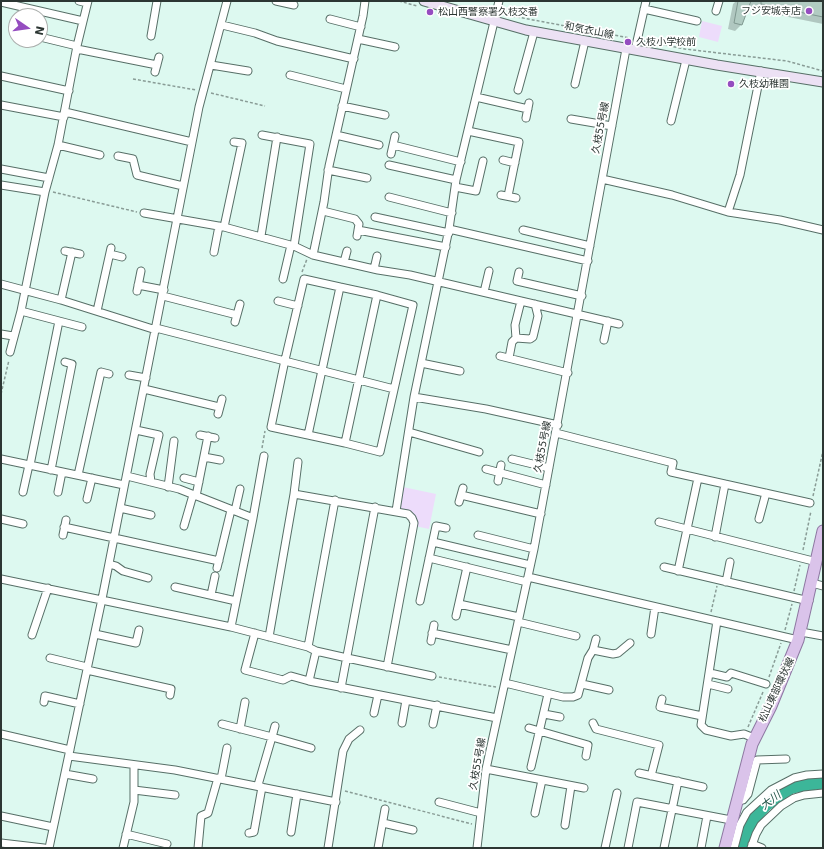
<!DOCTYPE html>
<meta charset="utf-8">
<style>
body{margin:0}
#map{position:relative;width:824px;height:849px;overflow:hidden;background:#ddf9f0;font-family:"DejaVu Sans",sans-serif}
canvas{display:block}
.frame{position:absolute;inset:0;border:2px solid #2c3633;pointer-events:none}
.north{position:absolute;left:8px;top:8px;width:40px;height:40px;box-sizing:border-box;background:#fff;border:1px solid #abafad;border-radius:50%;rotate:103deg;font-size:11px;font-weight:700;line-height:16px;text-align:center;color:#2c3633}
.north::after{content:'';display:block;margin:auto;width:14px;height:18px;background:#954dc0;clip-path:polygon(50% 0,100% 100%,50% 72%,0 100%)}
</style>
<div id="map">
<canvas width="824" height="849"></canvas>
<div class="frame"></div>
<div class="north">N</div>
</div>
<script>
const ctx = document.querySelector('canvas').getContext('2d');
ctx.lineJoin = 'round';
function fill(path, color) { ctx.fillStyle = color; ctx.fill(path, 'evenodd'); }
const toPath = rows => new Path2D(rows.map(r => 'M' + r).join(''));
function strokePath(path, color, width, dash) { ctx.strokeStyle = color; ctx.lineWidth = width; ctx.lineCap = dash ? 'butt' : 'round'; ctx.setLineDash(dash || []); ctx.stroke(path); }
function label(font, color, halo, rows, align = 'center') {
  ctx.font = font + ' "DejaVu Sans","Noto Sans JP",sans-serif'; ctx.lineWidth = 3.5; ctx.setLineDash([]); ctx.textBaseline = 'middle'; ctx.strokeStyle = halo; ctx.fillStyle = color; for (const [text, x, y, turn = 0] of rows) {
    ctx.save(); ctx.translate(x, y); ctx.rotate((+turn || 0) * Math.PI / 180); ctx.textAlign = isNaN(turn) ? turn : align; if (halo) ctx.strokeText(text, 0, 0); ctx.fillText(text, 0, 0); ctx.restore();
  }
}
fill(toPath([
 [702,21,722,26,718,42,699,37],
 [403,487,436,494,429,529,415,526,400,510]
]), '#eddcfb');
fill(toPath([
 [736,1,823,1,823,24,754,10,746,11,741,25,735,31,728,29,733,4]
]), '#0003');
strokePath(toPath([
 [741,848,743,839,752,819,765,804,791,786,823,781]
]), '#3cb699', 15);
const building = toPath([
 [738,1,751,1,742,25,734,23,738,1],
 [761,1,823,1,823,17,761,4,761,1]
]);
fill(building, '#b1cbc2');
strokePath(building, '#7e978f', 1);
const minor = toPath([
 [79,1,87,3],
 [276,1,294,5],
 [1,2,83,21],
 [644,9,697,21],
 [716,11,719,1],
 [330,19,361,27],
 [222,25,255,33,277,41,354,59],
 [151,36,157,1],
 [40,37,77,46],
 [358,39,395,47],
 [27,41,27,40],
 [77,49,157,65],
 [635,50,646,1],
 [211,65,248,71],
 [155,72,159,57],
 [290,75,346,89],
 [1,76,69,91],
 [575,84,585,41],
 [518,90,534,32],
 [476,97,528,109],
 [1,105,64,117],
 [342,106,385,115],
 [65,112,192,142],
 [526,118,529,103],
 [571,119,612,126],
 [671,121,686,60],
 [468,131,519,142,508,196],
 [262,135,310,144,294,246],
 [336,135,379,145],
 [58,145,100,155],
 [393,145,461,162],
 [391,154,395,136],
 [118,156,133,159,137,175,183,186],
 [503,160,515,163],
 [389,165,456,180],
 [1,169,49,178],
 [328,170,367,178],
 [602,179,672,195,728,212,780,220,823,230],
 [1,185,45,192],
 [455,187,476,191,483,161],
 [501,195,516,198],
 [389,197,452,213],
 [323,211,355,219,359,224,357,236],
 [728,212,740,175,761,71],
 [144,213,224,227,294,246,313,255,378,270,410,275,619,324],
 [375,217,449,233],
 [224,227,242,143,234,142],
 [449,229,588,261],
 [358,230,446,247],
 [523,230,590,246],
 [261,236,277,137],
 [65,251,80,254],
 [214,252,219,226],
 [110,254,122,257],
 [313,255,324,202,329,166,363,16,365,1],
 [344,262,347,251],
 [374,269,377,256],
 [519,272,517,281,582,296],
 [283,279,291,245],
 [1,284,61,300,156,330],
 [138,285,164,290],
 [137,291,141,271],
 [484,292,489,271],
 [377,295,413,305,380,452,345,443,377,295],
 [163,296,237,315],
 [61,300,72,252],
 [278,301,298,306],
 [21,311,59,321,30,465],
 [97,311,111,248],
 [59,321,82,327],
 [235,322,240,304],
 [156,328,394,389],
 [1,334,13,336],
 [516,338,515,325,521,301],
 [604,340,608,321],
 [10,352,21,311,45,192,58,145,77,46,88,1],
 [500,356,568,373],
 [509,358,512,342,516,338,530,339,533,337,538,316,535,304],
 [421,363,460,371],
 [129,375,146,378],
 [144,389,219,407],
 [414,397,486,409,558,425],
 [218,414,222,399],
 [136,430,159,435,150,474,151,482],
 [409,432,479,452],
 [556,433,673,463,671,472,810,503],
 [200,435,215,438],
 [308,435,271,427,285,360,304,279,340,287],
 [345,443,308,435,340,287,377,295],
 [204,457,220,460],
 [1,459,124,485],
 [512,459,549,468],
 [486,469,546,485],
 [51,470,72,364,65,362],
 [78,475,101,372,109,374],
 [127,476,179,489,253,518,231,627],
 [184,478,199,482],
 [498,481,501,465],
 [168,487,174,441],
 [23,492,29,465],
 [58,492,62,472],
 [294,494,298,462],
 [461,495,541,514],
 [196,496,208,436],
 [87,499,92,478],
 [459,502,463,488],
 [120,508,151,515],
 [235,511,240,489],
 [396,511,414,397,449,229,456,180,499,1],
 [253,518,264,456],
 [1,519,23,524],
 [759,519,766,493],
 [659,522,817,562],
 [184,526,193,495],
 [64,527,219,561],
 [63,535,66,520],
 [478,535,534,549],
 [715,537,725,484],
 [433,542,530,565],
 [429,558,527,582],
 [109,564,116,566,123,571,148,578],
 [664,567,809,601],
 [217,568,231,510],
 [678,571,698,478],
 [528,577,798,640],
 [1,579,231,627,308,647,316,651,347,658,432,676],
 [726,582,730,562],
 [812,583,823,586],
 [175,587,236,601],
 [211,595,215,576],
 [420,601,436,526,446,528],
 [459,604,519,617],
 [456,616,467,567],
 [717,621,701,725,706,730,731,736,744,734,754,738],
 [518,622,576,636],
 [801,632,823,636],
 [255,633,245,670,283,680,291,676,309,681],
 [432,633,512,650],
 [95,634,136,643,139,630],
 [651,634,655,607],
 [32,635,48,588],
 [269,637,294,494,408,514,412,518,414,523,387,667],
 [431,641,434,625],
 [308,647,335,500],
 [593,650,613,654,618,653,630,643],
 [316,651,309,681,497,718],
 [50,658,87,667],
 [87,670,171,689,170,695],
 [710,673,727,677,731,673,766,684],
 [505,683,563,697,573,697,578,695,588,658,593,650,596,639],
 [582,684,609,690],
 [708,684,728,689],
 [341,688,375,507],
 [662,699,660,707,702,716],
 [44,702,45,696,80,704],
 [374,713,378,695],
 [544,714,560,717],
 [402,723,406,700],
 [593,723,596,729,659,745,651,776],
 [222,724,272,737,258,785],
 [433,724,437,705],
 [275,726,272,737,311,748],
 [529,728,588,745,586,756],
 [240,729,245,702],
 [1,734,70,750],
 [69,756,175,770,336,802],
 [531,767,548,694],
 [486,769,584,788],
 [639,773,703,787],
 [65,774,93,779],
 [221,779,227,748],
 [134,790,175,795],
 [439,802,481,813],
 [736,802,743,800,748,794,757,760,786,759],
 [535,813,542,780],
 [1,816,53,827],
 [383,823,413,830],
 [565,825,571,786],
 [291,832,297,794],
 [249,833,254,832,262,787],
 [126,834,167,844],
 [1,843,44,848],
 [752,844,762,848],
 [49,848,102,599,199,107,227,1],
 [123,848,134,802,134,765],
 [198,848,201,816,208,813,218,778],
 [328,848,343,751,349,739,360,730],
 [378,848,385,809],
 [477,848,486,769,534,549,626,49],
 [605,848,617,793],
 [628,848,637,802,731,820],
 [664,848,678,781],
 [701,848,707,816],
 [734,848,740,825,747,812,771,790,794,778,807,775,823,774],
 [751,848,756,834,761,825,781,806,794,798,804,795,823,793]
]);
const secondary = toPath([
 [424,1,526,30,717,65,823,82]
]);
const primary = toPath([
 [725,848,752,744,771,706,798,640,823,531]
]);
strokePath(minor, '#576f67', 9);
strokePath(secondary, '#576f67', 11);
strokePath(primary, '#8d78a1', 13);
strokePath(toPath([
 [399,1,417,6],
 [512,16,630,38],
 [644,41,685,49,787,61,823,71],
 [133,79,196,90],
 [211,93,265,106],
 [53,192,137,212],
 [302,272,307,259],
 [1,394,9,360],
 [262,448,265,431],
 [813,496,823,451],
 [803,550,811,511],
 [794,591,800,565],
 [711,612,717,586],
 [785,630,792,604],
 [439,677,496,687],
 [769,677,781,643],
 [748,727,763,692],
 [345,791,472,824]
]), '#899c96', 1.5, [3, 2]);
strokePath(minor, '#fff', 7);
strokePath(secondary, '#ece1f4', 9);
strokePath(primary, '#dac3ea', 11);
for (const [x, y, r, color] of [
 [809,11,4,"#954dc0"],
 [430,12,4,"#954dc0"],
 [628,42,4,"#954dc0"],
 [731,84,4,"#954dc0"]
]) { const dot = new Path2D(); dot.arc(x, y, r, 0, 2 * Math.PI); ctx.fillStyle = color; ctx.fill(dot); strokePath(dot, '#fff', 1.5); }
label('10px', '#2c3633', '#fff', [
 ["フジ安城寺店",801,11,"right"],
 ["松山西警察署久枝交番",438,12],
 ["久枝小学校前",636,42],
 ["久枝幼稚園",739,84]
], 'left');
label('10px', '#2c3633', '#fff', [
 ["和気衣山線",589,31,11],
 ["久枝55号線",601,128,-79],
 ["久枝55号線",543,447,-79],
 ["松山東部環状線",777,690,-65],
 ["久枝55号線",478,764,-80]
]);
label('italic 11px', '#205246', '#fff', [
 ["大川",771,801,-38]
]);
</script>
